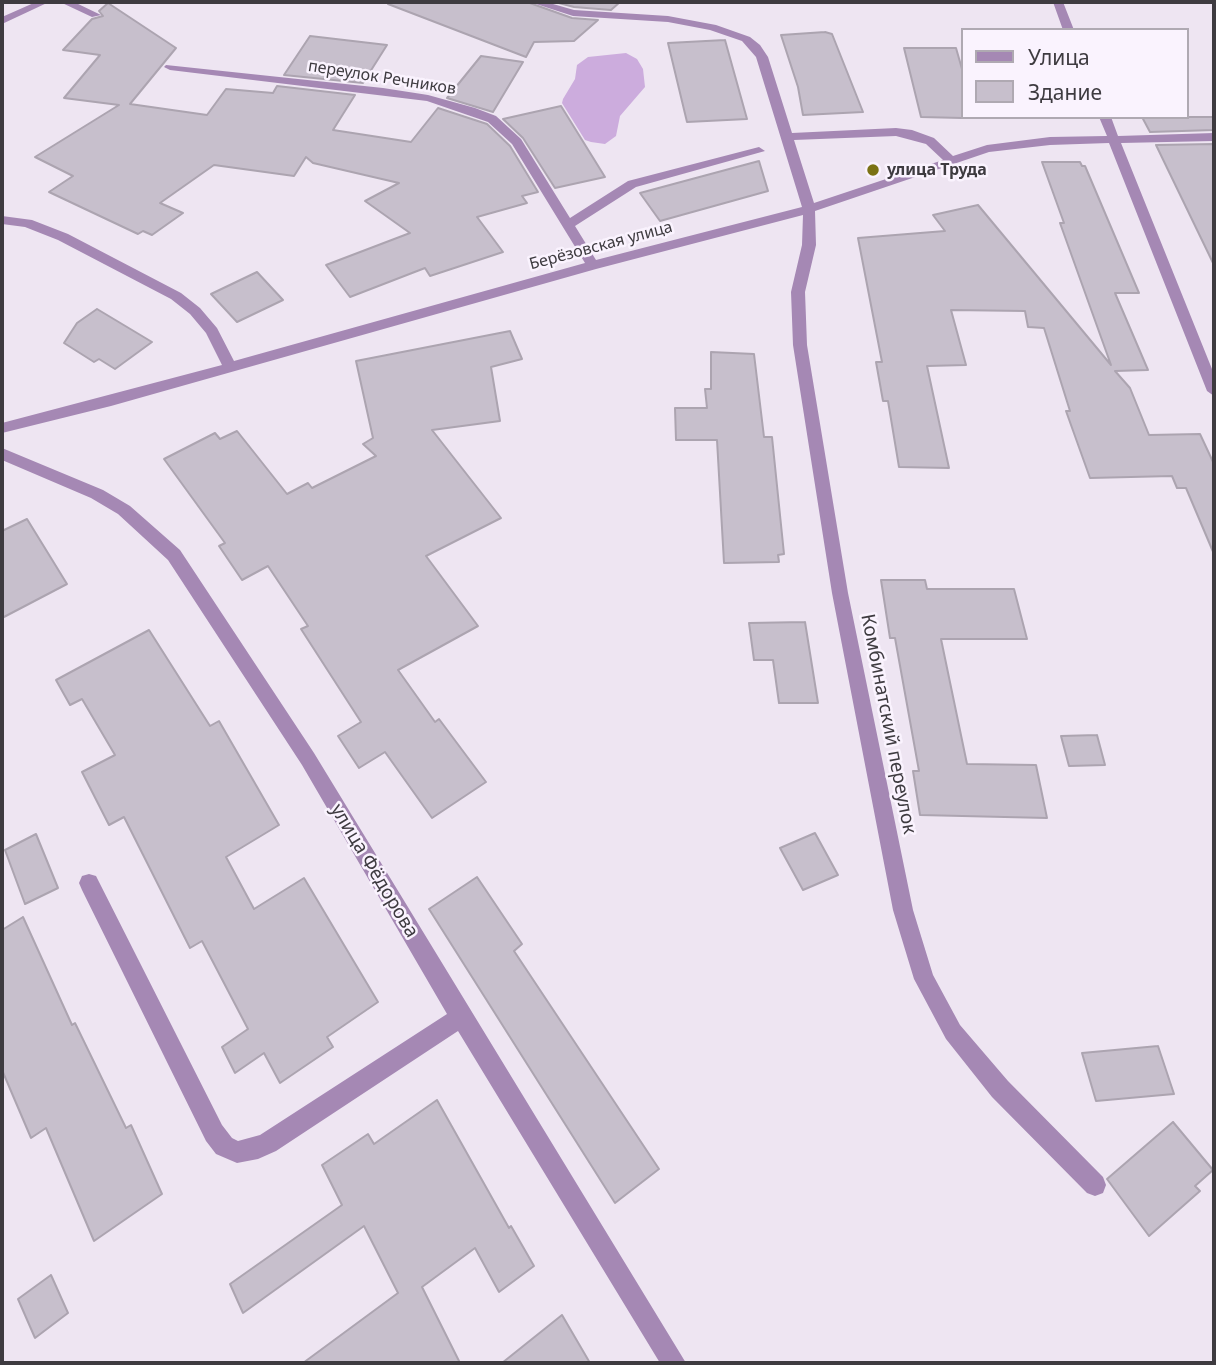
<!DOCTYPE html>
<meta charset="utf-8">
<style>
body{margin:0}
#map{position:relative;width:1216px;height:1365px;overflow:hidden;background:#eee5f2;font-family:"Noto Sans",sans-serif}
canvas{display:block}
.frame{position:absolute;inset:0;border:4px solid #3e3b40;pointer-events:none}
.legend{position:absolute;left:961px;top:28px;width:228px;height:91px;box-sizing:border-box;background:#faf3fe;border:2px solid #afa9b2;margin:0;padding:9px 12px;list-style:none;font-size:21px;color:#3e3b40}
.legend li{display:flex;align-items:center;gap:14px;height:35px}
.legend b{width:35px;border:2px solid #afa9b2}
</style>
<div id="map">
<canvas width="1216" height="1365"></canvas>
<div class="frame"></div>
<ul class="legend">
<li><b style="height:9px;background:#a588b4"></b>Улица</li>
<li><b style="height:19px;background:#c7bfcc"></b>Здание</li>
</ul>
</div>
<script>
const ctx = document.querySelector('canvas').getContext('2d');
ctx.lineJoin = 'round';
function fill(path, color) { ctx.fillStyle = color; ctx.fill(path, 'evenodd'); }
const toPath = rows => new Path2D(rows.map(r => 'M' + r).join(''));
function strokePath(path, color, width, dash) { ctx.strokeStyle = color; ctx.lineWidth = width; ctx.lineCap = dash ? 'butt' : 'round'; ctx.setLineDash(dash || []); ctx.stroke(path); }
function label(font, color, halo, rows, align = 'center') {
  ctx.font = font + ' "Noto Sans",sans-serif'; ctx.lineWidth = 5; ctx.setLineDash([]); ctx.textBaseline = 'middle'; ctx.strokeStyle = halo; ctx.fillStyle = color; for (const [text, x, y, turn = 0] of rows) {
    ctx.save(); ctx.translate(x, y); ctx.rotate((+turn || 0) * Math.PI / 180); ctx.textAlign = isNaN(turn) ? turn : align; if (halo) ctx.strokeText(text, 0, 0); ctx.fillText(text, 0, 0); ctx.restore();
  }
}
fill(toPath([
 [626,53,637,59,643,69,645,87,620,116,616,136,605,144,591,142,585,140,562,103,563,99,575,79,577,65,588,57]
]), '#ccacdd');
const building = toPath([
 [389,2,527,2,572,18,598,20,574,41,534,42,526,57,388,4,389,2],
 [555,2,620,2,611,10,574,7,555,2],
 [108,3,176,48,130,104,207,115,226,89,273,93,277,86,355,95,333,130,411,142,438,108,487,124,510,146,538,192,522,196,527,203,477,217,503,252,430,276,425,268,350,297,326,265,410,233,365,201,399,183,313,163,306,157,294,176,214,165,160,203,183,213,152,235,143,231,138,234,49,192,73,176,35,157,119,105,64,98,100,55,63,50,92,19,103,16,99,11,108,3],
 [825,32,832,34,863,112,803,115,798,87,781,35,825,32],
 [310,36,387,45,363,83,284,75,310,36],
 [725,40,747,119,687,122,668,43,725,40],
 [904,48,956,48,962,69,962,118,921,117,904,48],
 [481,56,523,62,493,112,447,98,481,56],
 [561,106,605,177,555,188,523,138,503,119,561,106],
 [1142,117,1214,117,1214,130,1150,132,1142,117],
 [1214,144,1214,265,1156,145,1214,144],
 [759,161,768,191,660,221,640,193,759,161],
 [1042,162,1080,162,1082,166,1085,166,1139,293,1115,293,1148,370,1115,371,1130,388,1149,435,1200,434,1214,464,1214,554,1186,488,1177,488,1172,476,1090,478,1066,411,1070,411,1044,328,1028,327,1025,311,951,310,966,365,927,366,949,468,899,467,888,401,883,401,876,362,882,362,858,238,945,231,933,215,978,205,1111,365,1060,223,1064,223,1042,162],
 [257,272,283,300,237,322,211,294,257,272],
 [97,309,152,342,115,369,99,359,94,362,64,343,77,323,97,309],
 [510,331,522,359,491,367,500,421,432,430,501,518,426,556,478,626,398,670,435,722,439,719,486,782,432,818,385,752,359,768,338,736,361,722,301,629,308,626,268,566,242,580,219,546,225,543,164,459,215,433,220,439,237,431,287,494,308,483,312,488,376,456,363,444,373,438,356,361,510,331],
 [711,352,754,354,764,437,772,437,784,554,778,555,779,562,724,563,717,440,676,440,675,408,707,408,705,389,711,389,711,352],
 [27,519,67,584,2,618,2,531,27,519],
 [881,580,925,580,927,589,1014,589,1027,639,941,639,967,764,1036,765,1047,818,920,815,913,771,919,771,895,638,890,638,881,580],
 [805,622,818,703,779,703,773,660,754,660,749,623,805,622],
 [149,630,210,726,219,721,279,825,226,857,254,909,304,878,378,1002,327,1037,333,1047,280,1083,264,1053,235,1073,222,1047,248,1029,202,941,190,948,124,817,109,825,82,772,115,755,82,699,70,705,56,680,149,630],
 [1097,735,1105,765,1069,766,1061,736,1097,735],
 [815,833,838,875,803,890,780,848,815,833],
 [36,834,58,888,25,904,5,850,36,834],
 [477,877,522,944,514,951,659,1169,615,1203,429,909,477,877],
 [23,917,72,1025,75,1023,126,1128,131,1125,162,1194,94,1241,46,1128,31,1138,2,1070,2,930,23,917],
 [1158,1046,1174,1094,1096,1101,1082,1053,1158,1046],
 [437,1100,509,1228,511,1226,534,1266,499,1292,475,1248,422,1287,460,1363,303,1363,398,1293,364,1226,243,1313,230,1284,342,1205,322,1165,368,1134,374,1144,437,1100],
 [1173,1122,1213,1170,1195,1186,1200,1191,1149,1236,1107,1179,1173,1122],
 [51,1275,68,1313,35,1338,18,1299,51,1275],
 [562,1315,590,1363,502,1363,562,1315]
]);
fill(building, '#c7bfcc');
strokePath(building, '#aca4b0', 2);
fill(toPath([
 [36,2,49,2,2,24,2,17,36,2],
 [60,2,74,2,101,15,92,17,60,2],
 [530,2,546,2,574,10,668,16,716,25,750,37,760,45,768,57,792,133,896,128,912,130,934,138,953,156,987,145,1050,137,1107,136,1099,117,1111,117,1118,136,1214,133,1214,141,1121,143,1214,374,1214,396,1207,391,1109,143,1050,145,989,152,815,211,816,245,805,292,807,345,848,593,913,910,933,975,960,1025,1008,1081,1103,1177,1106,1185,1103,1193,1095,1196,1087,1193,992,1097,946,1039,914,979,893,910,832,593,793,345,791,292,802,245,803,215,596,269,111,406,2,433,2,423,222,365,206,333,190,314,171,299,58,240,25,227,2,224,2,216,32,220,68,234,181,293,200,308,217,328,234,361,585,263,512,144,488,122,427,101,170,70,164,67,166,65,383,88,428,95,475,108,496,116,521,139,570,218,628,181,759,147,765,151,636,187,575,226,596,260,802,207,756,57,742,41,710,30,668,22,573,16,530,2],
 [896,136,926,144,943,160,814,203,794,140,896,136],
 [1053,2,1063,2,1074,30,1063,30,1053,2],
 [2,448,103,490,130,506,180,550,314,753,686,1363,660,1363,458,1031,276,1151,258,1159,237,1163,216,1154,206,1141,82,890,79,883,82,876,89,874,96,876,222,1125,232,1138,238,1141,260,1135,447,1014,302,765,168,560,118,514,91,498,2,460,2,448]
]), '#a588b4');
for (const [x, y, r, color] of [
 [873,170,7,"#7b7214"]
]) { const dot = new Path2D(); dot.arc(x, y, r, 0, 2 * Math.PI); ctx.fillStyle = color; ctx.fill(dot); strokePath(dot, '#faf3fe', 2.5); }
label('16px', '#3e3b40', '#faf3fe', [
 ["переулок Речников",382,78,9],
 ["Берёзовская улица",601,246,-15]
]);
label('bold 16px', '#3e3b40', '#faf3fe', [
 ["улица Труда",887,170]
], 'left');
label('19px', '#3e3b40', '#faf3fe', [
 ["Комбинатский переулок",888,724,79],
 ["улица Фёдорова",374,871,59]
]);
</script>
